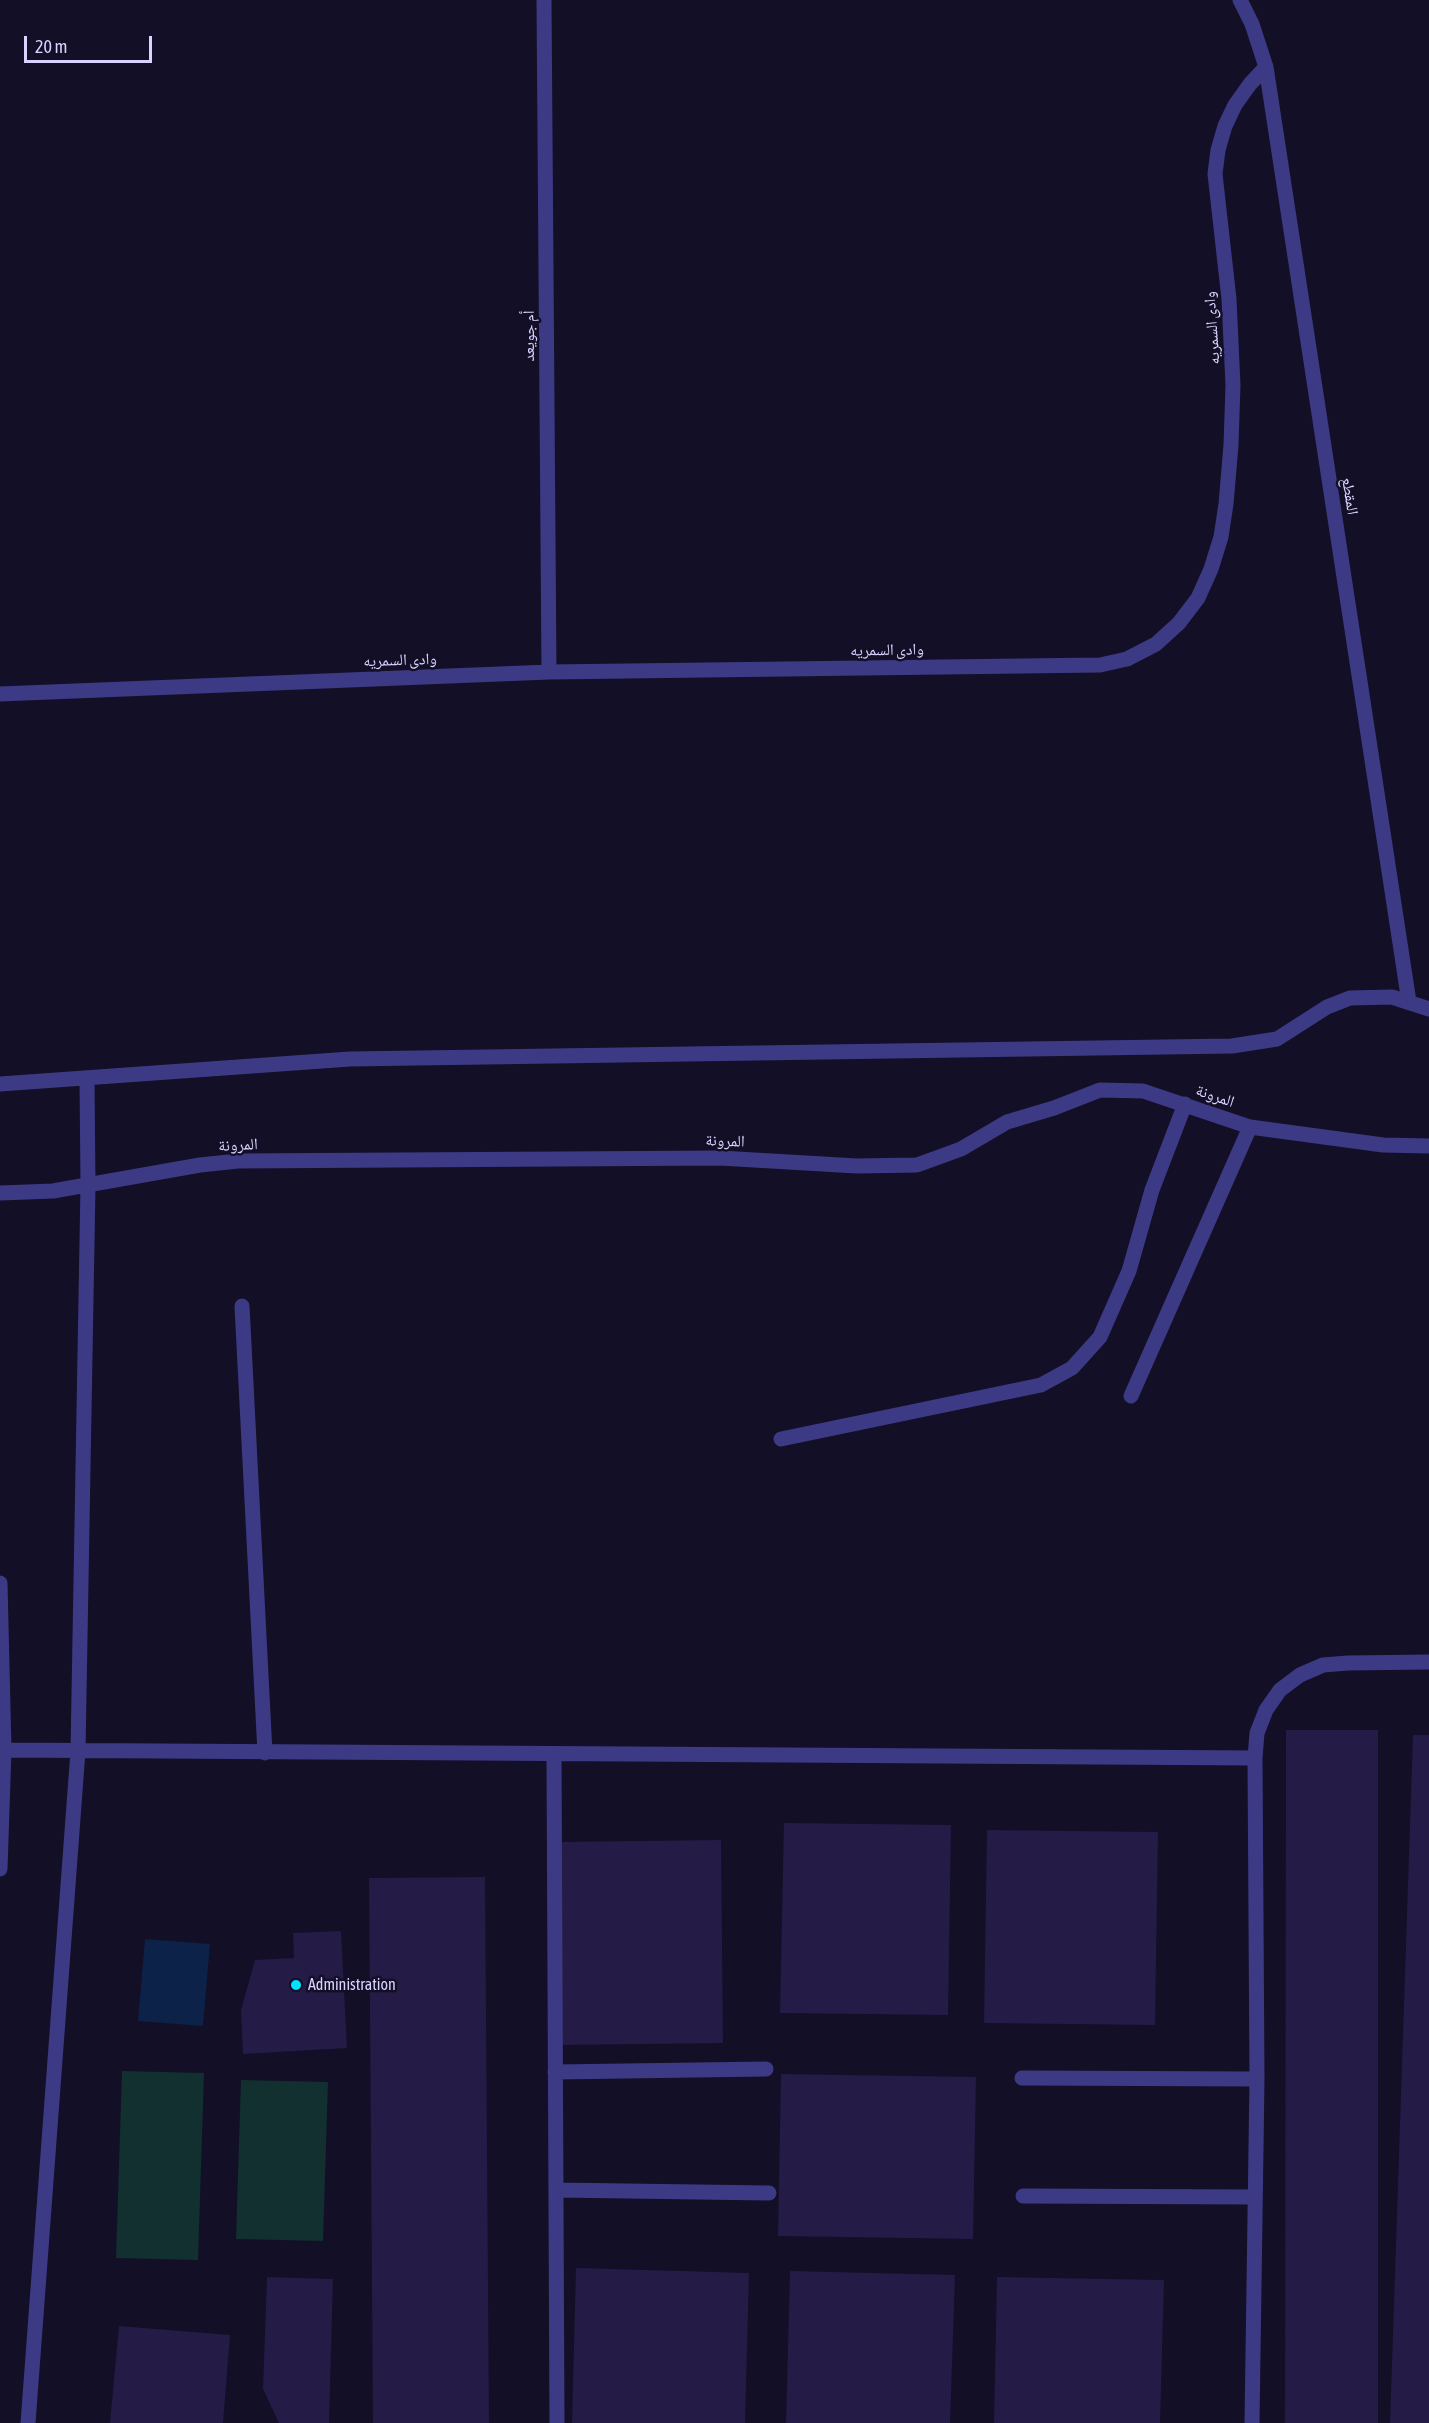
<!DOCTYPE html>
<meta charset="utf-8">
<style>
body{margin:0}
#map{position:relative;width:1429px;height:2423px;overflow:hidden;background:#130f26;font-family:"Asap Condensed",sans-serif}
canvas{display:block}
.scale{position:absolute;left:24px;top:36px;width:128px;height:27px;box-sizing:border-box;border:3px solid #d9d4ff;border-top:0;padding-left:8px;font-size:18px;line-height:21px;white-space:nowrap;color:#d9d4ff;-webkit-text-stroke:4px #130f26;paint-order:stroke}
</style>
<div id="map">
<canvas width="1429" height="2423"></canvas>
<div class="scale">20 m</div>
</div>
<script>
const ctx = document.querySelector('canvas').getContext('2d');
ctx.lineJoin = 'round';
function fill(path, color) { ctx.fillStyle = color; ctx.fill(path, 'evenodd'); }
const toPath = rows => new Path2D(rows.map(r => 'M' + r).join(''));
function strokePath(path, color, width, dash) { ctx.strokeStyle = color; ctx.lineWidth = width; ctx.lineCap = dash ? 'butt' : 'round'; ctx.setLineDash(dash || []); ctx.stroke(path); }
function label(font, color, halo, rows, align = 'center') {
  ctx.font = font + ' "Asap Condensed","Noto Naskh Arabic",sans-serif'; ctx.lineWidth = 5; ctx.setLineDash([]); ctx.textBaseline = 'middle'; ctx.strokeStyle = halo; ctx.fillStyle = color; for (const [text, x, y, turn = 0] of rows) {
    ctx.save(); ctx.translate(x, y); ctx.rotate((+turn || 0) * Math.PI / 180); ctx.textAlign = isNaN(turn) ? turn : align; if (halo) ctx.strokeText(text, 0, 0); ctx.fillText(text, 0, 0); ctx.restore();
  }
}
fill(toPath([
 [122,2071,204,2073,198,2260,116,2258],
 [241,2080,328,2082,323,2241,236,2239]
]), '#12302f');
fill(toPath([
 [145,1939,210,1944,203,2026,138,2021]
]), '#0c2248');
fill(toPath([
 [1286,1730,1378,1730,1378,2423,1285,2423],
 [1413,1735,1429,1735,1429,2423,1390,2423],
 [784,1823,951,1825,948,2015,780,2013],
 [987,1830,1158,1832,1155,2025,984,2023],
 [721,1840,723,2043,561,2045,558,1842],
 [485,1877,489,2423,373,2423,369,1878],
 [341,1931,347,2048,243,2054,241,2010,255,1960,294,1958,293,1933],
 [781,2074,976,2077,973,2239,778,2236],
 [576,2268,749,2273,745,2423,572,2423],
 [790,2271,955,2275,950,2423,786,2423],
 [267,2277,333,2279,329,2423,279,2423,263,2389],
 [997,2277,1164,2280,1160,2423,994,2423],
 [119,2326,230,2335,223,2423,110,2423]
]), '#241b47');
strokePath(toPath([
 [544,0,549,672],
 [1240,0,1252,24,1266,67,1409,1002],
 [0,694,549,672,1100,665,1127,659,1156,644,1179,623,1198,598,1211,569,1221,537,1226,504,1231,445,1233,385,1229,299,1215,174,1218,150,1225,126,1235,105,1250,84,1266,67],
 [0,1084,350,1059,1232,1046,1277,1039,1327,1007,1350,998,1392,997,1429,1009],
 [0,1193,53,1191,200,1165,238,1161,720,1158,857,1166,917,1165,961,1149,1007,1122,1054,1108,1100,1090,1143,1091,1250,1127,1383,1145,1429,1146],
 [242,1306,265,1753],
 [1131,1396,1250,1127],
 [781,1439,1041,1385,1072,1368,1100,1337,1129,1271,1152,1190,1185,1104],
 [0,1583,4,1750,0,1869],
 [4,1750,1255,1758],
 [554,1755,557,2423],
 [555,2072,766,2069],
 [1022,2078,1257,2079],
 [556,2190,769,2193],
 [1023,2196,1255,2197],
 [28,2423,78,1751,88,1185,87,1078],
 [1252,2423,1257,2079,1255,1758,1257,1733,1266,1710,1280,1690,1300,1675,1323,1665,1348,1663,1429,1662]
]), '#3d3a85', 15);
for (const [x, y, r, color] of [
 [296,1985,6,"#00e5ff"]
]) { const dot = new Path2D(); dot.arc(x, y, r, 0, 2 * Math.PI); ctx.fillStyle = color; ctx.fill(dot); strokePath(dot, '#130f26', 2); }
label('16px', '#d9d4ff', '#130f26', [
 ["وادى السمريه",1212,328,-94],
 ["أم جويعد",529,336,-90],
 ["المقطع",1350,496,81],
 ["وادى السمريه",887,650,-1],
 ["وادى السمريه",400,660,-2],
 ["المرونة",1215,1096,19],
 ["المرونة",725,1141,2],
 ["المرونة",238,1145,-3]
]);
label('16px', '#d9d4ff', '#130f26', [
 ["Administration",308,1985]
], 'left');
</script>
